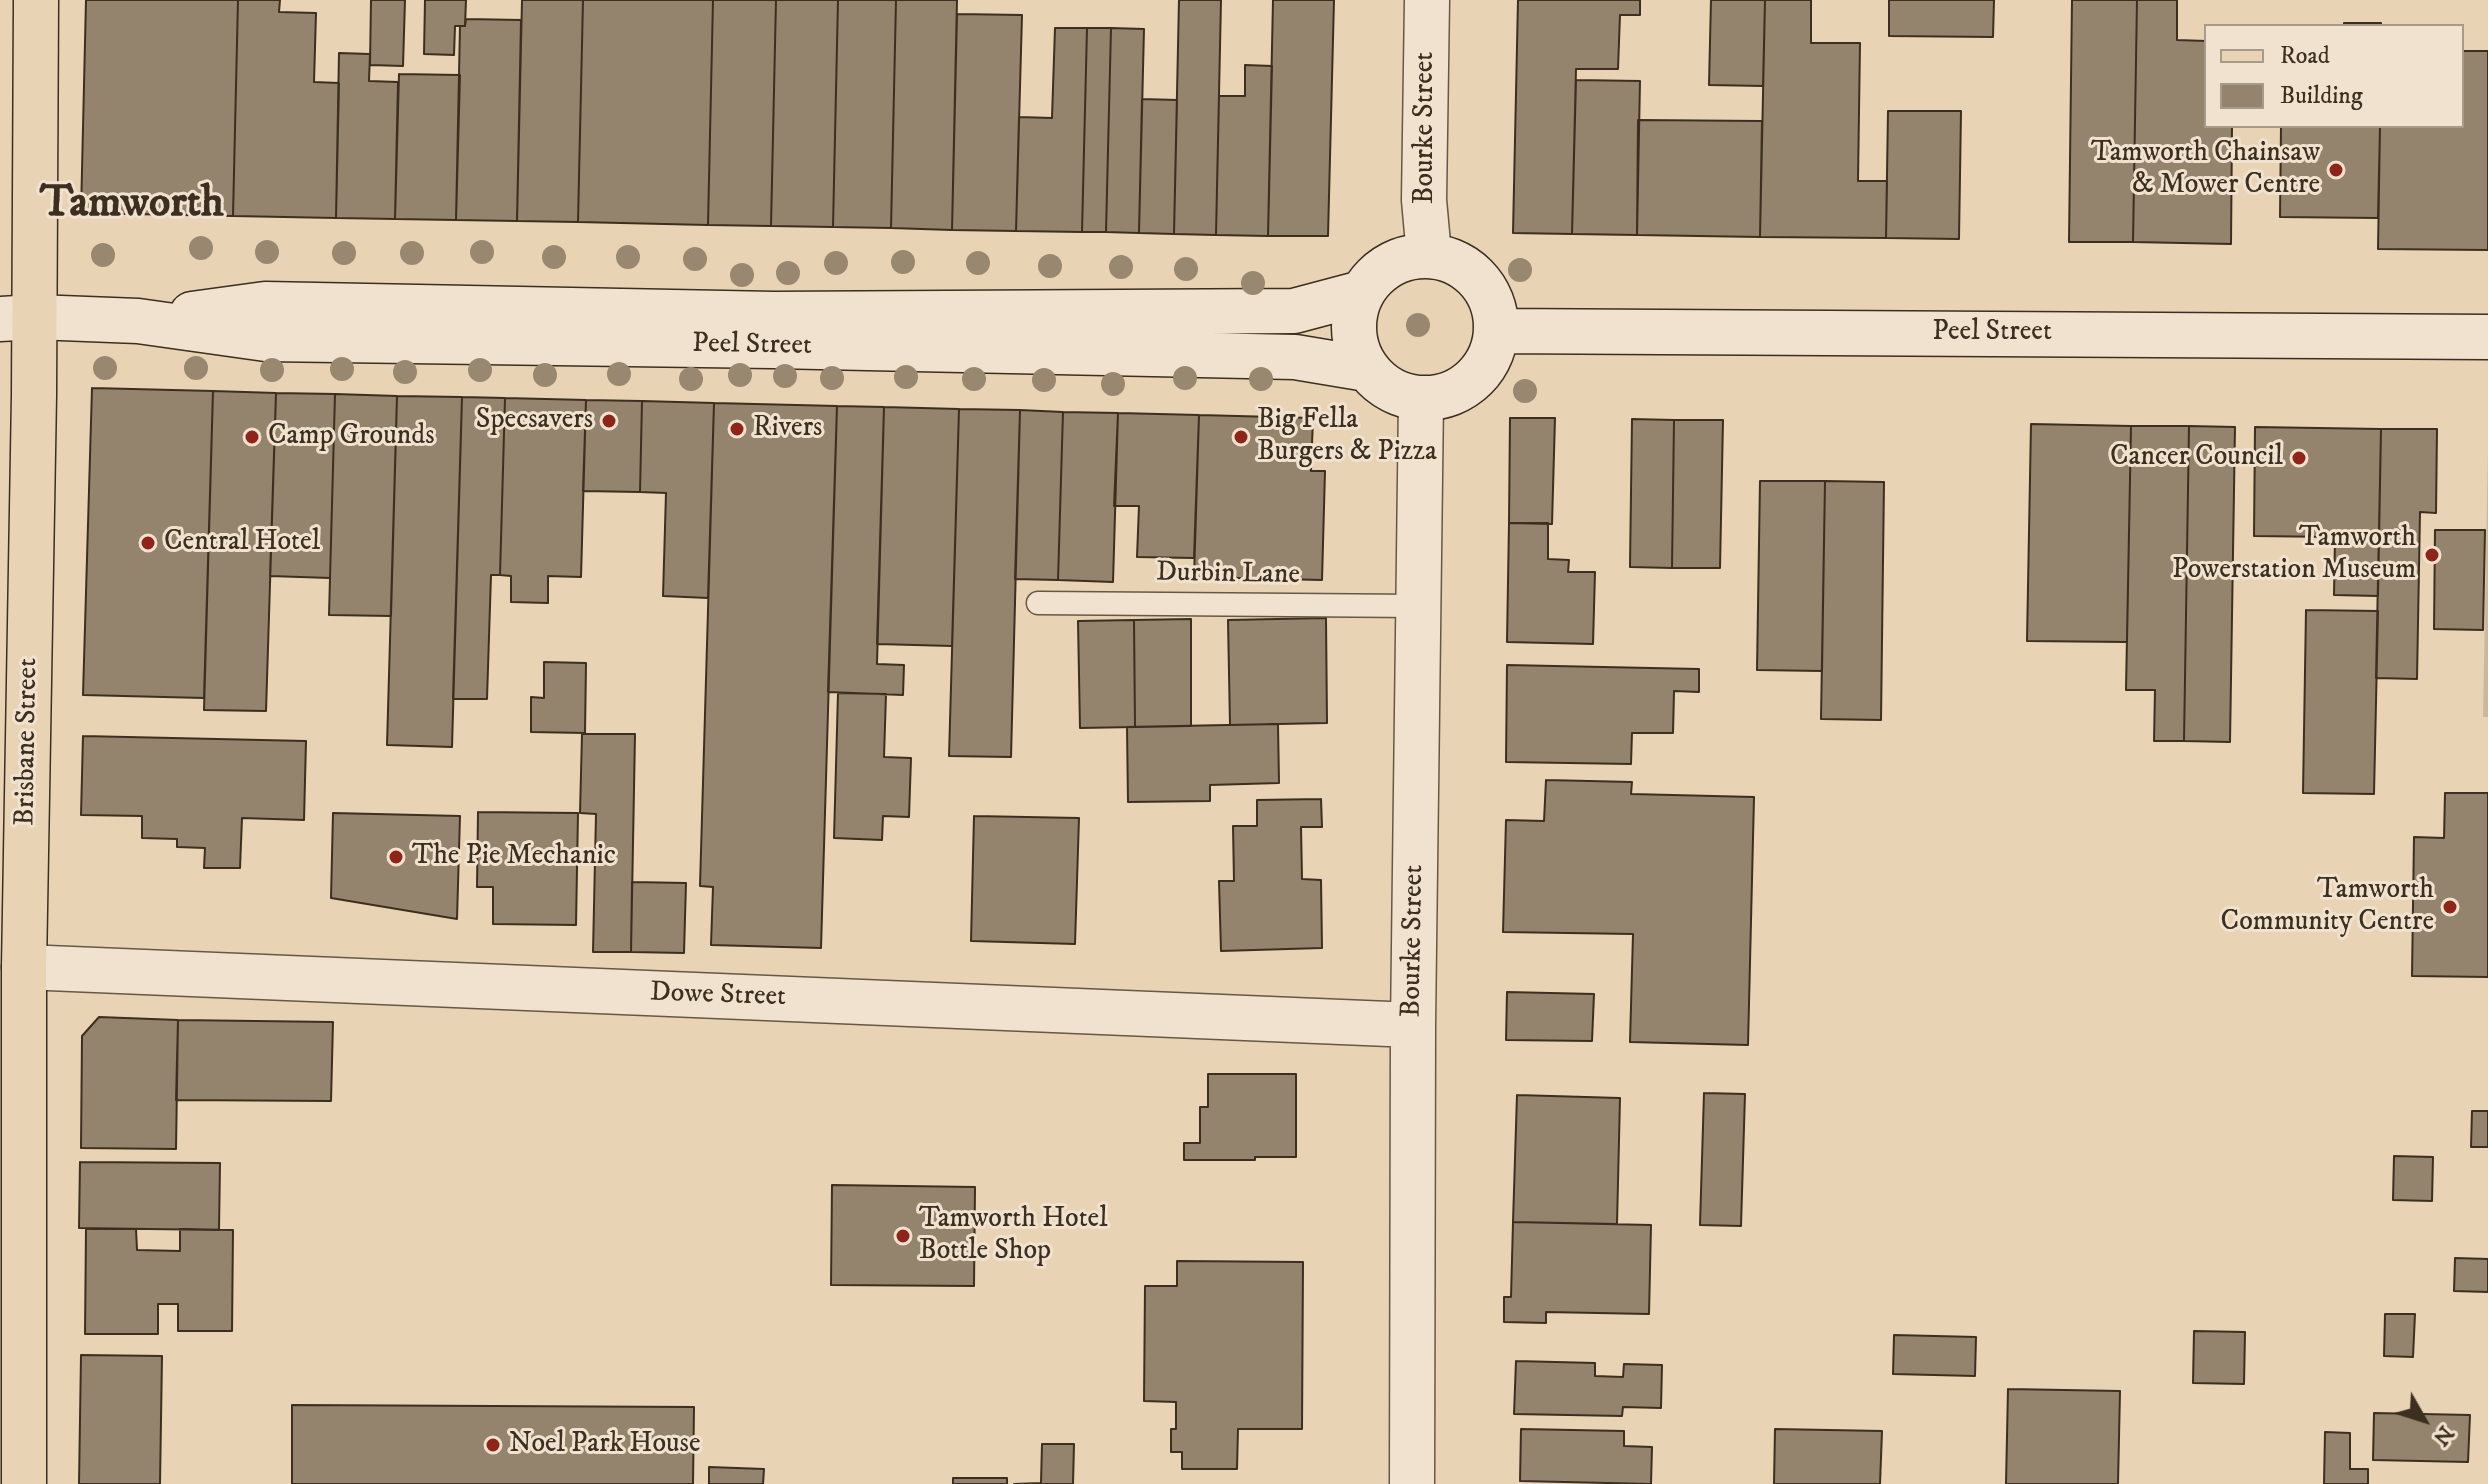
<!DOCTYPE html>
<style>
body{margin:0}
#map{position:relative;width:2488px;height:1484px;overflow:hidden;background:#e8d3b5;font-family:"IM FELL DW Pica",serif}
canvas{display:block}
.legend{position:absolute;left:2204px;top:24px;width:260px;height:104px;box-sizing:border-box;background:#f0e2cf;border:2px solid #a89a89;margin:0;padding:10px 14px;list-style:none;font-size:24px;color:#3c2f1f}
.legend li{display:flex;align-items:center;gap:16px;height:40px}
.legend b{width:40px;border:2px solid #a89a89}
.north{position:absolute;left:2384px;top:1380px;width:80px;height:80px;-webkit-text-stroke:6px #f0e2cf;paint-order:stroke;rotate:129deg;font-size:22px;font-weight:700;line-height:32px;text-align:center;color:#3c2f1f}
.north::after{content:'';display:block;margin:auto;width:28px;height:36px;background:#3c2f1f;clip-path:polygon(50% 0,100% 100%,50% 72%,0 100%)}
</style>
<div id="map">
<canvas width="2488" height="1484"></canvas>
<ul class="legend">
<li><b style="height:10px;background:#e8d3b5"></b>Road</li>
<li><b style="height:22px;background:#95846d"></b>Building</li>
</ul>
<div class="north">N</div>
</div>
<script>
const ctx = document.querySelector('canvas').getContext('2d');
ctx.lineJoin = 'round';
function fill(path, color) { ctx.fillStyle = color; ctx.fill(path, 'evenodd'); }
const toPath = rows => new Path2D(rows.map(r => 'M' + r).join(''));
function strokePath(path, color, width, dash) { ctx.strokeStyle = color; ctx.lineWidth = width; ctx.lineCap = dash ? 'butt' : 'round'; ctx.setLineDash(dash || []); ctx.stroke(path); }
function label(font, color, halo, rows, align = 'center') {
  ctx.font = font + ' "IM FELL DW Pica",serif'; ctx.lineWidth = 6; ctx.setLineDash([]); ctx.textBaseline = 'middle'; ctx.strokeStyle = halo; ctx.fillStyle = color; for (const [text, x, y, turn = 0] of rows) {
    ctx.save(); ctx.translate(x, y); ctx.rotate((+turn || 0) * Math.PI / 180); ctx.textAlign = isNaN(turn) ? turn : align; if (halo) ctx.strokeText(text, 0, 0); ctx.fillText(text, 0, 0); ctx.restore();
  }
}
fill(toPath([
 [2488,451,2488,717,2483,717]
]), '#cbb79c');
const building = toPath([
 [86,0,238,0,233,216,81,213,86,0],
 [238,0,280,0,279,12,316,13,314,82,339,83,336,218,233,216,238,0],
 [371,0,405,0,403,66,370,65,371,0],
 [425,0,466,0,465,26,455,26,454,55,424,54,425,0],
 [522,0,583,0,578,222,517,221,522,0],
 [583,0,713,0,708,225,578,222,583,0],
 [713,0,776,0,771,226,708,225,713,0],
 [776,0,838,0,833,227,771,226,776,0],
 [838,0,896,0,891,228,833,227,838,0],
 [896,0,957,0,952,230,891,228,896,0],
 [1179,0,1221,0,1216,235,1174,234,1179,0],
 [1273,0,1334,0,1328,236,1268,236,1273,0],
 [1518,0,1640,0,1640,15,1620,15,1618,69,1576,69,1572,234,1513,233,1518,0],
 [1711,0,1765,0,1763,86,1709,85,1711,0],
 [1765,0,1811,0,1811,43,1860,43,1858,181,1887,181,1886,238,1760,237,1765,0],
 [1889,0,1994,0,1993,37,1889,36,1889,0],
 [2072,0,2137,0,2133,242,2069,242,2072,0],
 [2137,0,2177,0,2177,40,2206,41,2206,126,2232,126,2231,244,2133,242,2137,0],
 [957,14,1022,15,1016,231,952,230,957,14],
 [466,19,521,20,517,221,456,220,460,26,465,26,466,19],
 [2344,23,2381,23,2381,26,2344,26,2344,23],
 [1055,28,1087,28,1082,232,1016,231,1019,117,1052,118,1055,28],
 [1087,28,1111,28,1106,232,1082,232,1087,28],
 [1111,28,1144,29,1139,233,1106,232,1111,28],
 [2462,51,2488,51,2488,250,2378,249,2380,126,2462,126,2462,51],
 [339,53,370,54,369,81,398,82,395,219,336,218,339,53],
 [1245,65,1272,66,1268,236,1216,235,1219,96,1245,96,1245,65],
 [399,74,460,75,456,220,395,219,399,74],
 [1576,80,1640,81,1637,235,1572,234,1576,80],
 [1142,99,1177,100,1174,234,1139,233,1142,99],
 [1888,111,1961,111,1959,239,1886,238,1888,111],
 [1638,120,1762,121,1760,237,1637,235,1638,120],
 [2281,126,2380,126,2378,218,2280,217,2281,126],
 [92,388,213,391,204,698,83,695,92,388],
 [213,391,276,393,266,711,204,710,213,391],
 [276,393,335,394,330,578,270,576,276,393],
 [335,394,397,396,391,616,329,615,335,394],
 [397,396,462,397,452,747,387,745,397,396],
 [462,397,505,398,500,575,491,575,487,699,453,699,462,397],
 [505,398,586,400,581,577,548,576,548,603,511,602,511,576,500,575,505,398],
 [586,400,642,401,640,492,583,491,586,400],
 [642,401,714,403,708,598,663,596,666,493,640,492,642,401],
 [714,403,837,406,821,948,711,945,713,887,700,886,714,403],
 [837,406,884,407,877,664,904,665,903,695,828,692,837,406],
 [884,407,959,409,952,646,877,644,884,407],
 [959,409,1020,410,1011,757,949,756,959,409],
 [1020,410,1063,412,1058,580,1015,579,1020,410],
 [1063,412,1118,413,1113,582,1058,580,1063,412],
 [1118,413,1199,415,1194,558,1137,557,1139,506,1114,506,1118,413],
 [1199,415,1313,418,1311,471,1325,471,1322,580,1194,577,1199,415],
 [1510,418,1555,418,1552,524,1509,523,1510,418],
 [1632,419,1674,420,1672,568,1630,567,1632,419],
 [1674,420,1723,420,1720,568,1672,568,1674,420],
 [2031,424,2131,426,2127,642,2027,641,2031,424],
 [2131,426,2189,426,2184,741,2154,741,2155,690,2126,690,2131,426],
 [2189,426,2235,427,2230,742,2184,741,2189,426],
 [2255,427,2381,429,2378,596,2334,595,2335,537,2254,536,2255,427],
 [2381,429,2437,429,2436,513,2420,512,2417,679,2376,678,2381,429],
 [1760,481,1825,481,1822,671,1757,670,1760,481],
 [1825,481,1884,482,1881,720,1821,719,1825,481],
 [1509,523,1548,523,1548,559,1569,560,1568,572,1595,572,1593,644,1507,642,1509,523],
 [2435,530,2485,530,2483,630,2434,629,2435,530],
 [2306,610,2378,611,2374,794,2303,793,2306,610],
 [1326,618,1327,723,1230,725,1228,620,1326,618],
 [1191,619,1191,726,1135,727,1134,620,1191,619],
 [1134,620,1135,727,1080,728,1078,621,1134,620],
 [544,662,586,663,585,733,531,732,531,697,544,698,544,662],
 [1507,665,1699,669,1699,692,1674,691,1673,733,1632,733,1631,764,1506,762,1507,665],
 [838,693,886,694,884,757,911,758,909,817,883,816,882,840,834,838,838,693],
 [1278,724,1279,783,1210,785,1210,801,1128,802,1127,727,1278,724],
 [582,734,635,734,631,952,593,952,596,814,580,813,582,734],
 [83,736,306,741,304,820,242,818,240,868,204,868,205,848,177,847,177,839,142,838,142,816,81,815,83,736],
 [1546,780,1632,782,1631,794,1754,797,1748,1045,1630,1042,1633,934,1503,932,1506,820,1544,821,1546,780],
 [2445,793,2488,793,2488,977,2412,976,2414,837,2444,838,2445,793],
 [1321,799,1322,827,1301,827,1302,879,1321,880,1322,948,1221,951,1219,881,1234,881,1233,826,1257,826,1257,800,1321,799],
 [478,812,578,813,576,925,493,924,493,887,477,887,478,812],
 [333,813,460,816,457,919,331,898,333,813],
 [974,816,1079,818,1075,944,971,941,974,816],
 [632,882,686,883,684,953,631,952,632,882],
 [1507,992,1594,994,1592,1041,1506,1040,1507,992],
 [99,1017,178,1020,176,1149,81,1148,82,1036,99,1017],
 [178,1020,333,1022,331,1101,176,1100,178,1020],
 [1208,1074,1296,1074,1296,1157,1255,1157,1255,1160,1184,1160,1184,1143,1200,1143,1200,1107,1208,1107,1208,1074],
 [1704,1093,1745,1094,1741,1226,1700,1225,1704,1093],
 [1517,1095,1620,1098,1617,1224,1513,1222,1517,1095],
 [2472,1111,2488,1111,2488,1147,2471,1147,2472,1111],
 [2394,1156,2433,1157,2432,1201,2393,1200,2394,1156],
 [80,1162,220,1163,219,1230,79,1228,80,1162],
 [832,1185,975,1187,974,1286,831,1285,832,1185],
 [1513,1222,1651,1225,1649,1314,1546,1312,1546,1323,1504,1322,1504,1297,1511,1297,1513,1222],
 [86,1229,136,1229,137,1250,180,1251,180,1229,233,1230,232,1331,178,1331,178,1304,158,1304,158,1334,85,1334,86,1229],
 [2455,1258,2488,1259,2488,1292,2454,1291,2455,1258],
 [1177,1261,1303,1262,1302,1429,1238,1429,1237,1469,1182,1469,1182,1452,1171,1452,1171,1429,1176,1429,1176,1402,1144,1401,1145,1286,1177,1286,1177,1261],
 [2385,1314,2415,1314,2413,1357,2384,1356,2385,1314],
 [2194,1331,2245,1332,2244,1384,2193,1383,2194,1331],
 [1894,1335,1976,1337,1975,1376,1893,1374,1894,1335],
 [81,1355,162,1356,160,1484,79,1484,81,1355],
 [1516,1361,1595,1363,1595,1376,1623,1377,1624,1364,1662,1365,1661,1408,1623,1407,1622,1416,1514,1414,1516,1361],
 [2008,1389,2120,1391,2118,1484,2006,1484,2008,1389],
 [292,1405,694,1407,693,1484,292,1484,292,1405],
 [2374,1413,2470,1415,2468,1462,2373,1460,2374,1413],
 [1521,1429,1624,1431,1624,1446,1652,1447,1651,1484,1520,1481,1521,1429],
 [1775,1429,1882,1431,1880,1484,1774,1484,1775,1429],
 [2325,1432,2350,1433,2350,1469,2368,1469,2368,1484,2324,1484,2325,1432],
 [1042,1444,1074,1444,1073,1484,1014,1484,1041,1483,1042,1444],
 [709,1467,764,1469,763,1484,709,1484,709,1467],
 [953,1478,1007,1478,1007,1484,953,1484,953,1478]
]);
fill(building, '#95846d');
strokePath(building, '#3c2f1f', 2);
const lane = toPath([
 [1038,603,1418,606]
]);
const street = toPath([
 [1427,0,1424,200,1429,255],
 [24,967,1413,1025],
 [1412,1484,1413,1025,1421,399]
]);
const secondary = toPath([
 '1354 327a71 71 0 1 1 142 0a71 71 0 1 1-142 0Z',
 [192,314,265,304,774,314,1294,311,1358,294],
 [0,319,35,317,138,321,266,339,773,346,1295,357,1367,369],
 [1497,331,2488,337]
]);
const primary = toPath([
 [24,1484,24,967,34,395,36,0]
]);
strokePath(lane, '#675844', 25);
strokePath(street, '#675844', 47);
strokePath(secondary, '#3c2f1f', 47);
strokePath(primary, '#3c2f1f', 47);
strokePath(lane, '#f0e2cf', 22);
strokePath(street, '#f0e2cf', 44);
strokePath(secondary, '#f0e2cf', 44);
strokePath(primary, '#e8d3b5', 44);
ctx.fillStyle = '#998870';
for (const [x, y] of [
 [201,248],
 [267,252],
 [482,252],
 [344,253],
 [412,253],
 [103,255],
 [554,257],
 [628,257],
 [695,259],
 [903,262],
 [836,263],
 [978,263],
 [1050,266],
 [1121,267],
 [1186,269],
 [1520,270],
 [788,273],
 [742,275],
 [1253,283],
 [1418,325],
 [105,368],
 [196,368],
 [342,369],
 [272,370],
 [480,370],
 [405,372],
 [619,374],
 [545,375],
 [740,375],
 [785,376],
 [906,377],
 [832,378],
 [1185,378],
 [691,379],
 [974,379],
 [1261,379],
 [1044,380],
 [1113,384],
 [1525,391]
]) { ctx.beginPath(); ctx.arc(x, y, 12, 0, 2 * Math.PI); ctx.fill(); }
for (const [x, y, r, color] of [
 [2336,170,8,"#8f2418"],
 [609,421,8,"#8f2418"],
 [737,429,8,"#8f2418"],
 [252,437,8,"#8f2418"],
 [1241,437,8,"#8f2418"],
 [2299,458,8,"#8f2418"],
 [148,543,8,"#8f2418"],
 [2432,555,8,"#8f2418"],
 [396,857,8,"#8f2418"],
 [2450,907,8,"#8f2418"],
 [903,1236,8,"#8f2418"],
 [493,1445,8,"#8f2418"]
]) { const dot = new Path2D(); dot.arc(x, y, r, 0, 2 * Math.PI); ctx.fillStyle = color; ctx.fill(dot); strokePath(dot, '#f0e2cf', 3); }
label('28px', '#3c2f1f', '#f0e2cf', [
 ["Bourke Street",1426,128,-90],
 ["Peel Street",1992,333],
 ["Peel Street",752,346,1],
 ["Durbin Lane",1228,575,1],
 ["Brisbane Street",28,742,-89],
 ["Bourke Street",1414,941,-89],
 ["Dowe Street",718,996,2]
]);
label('28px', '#3c2f1f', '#f0e2cf', [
 ["Tamworth Chainsaw",2320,154,"right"],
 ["& Mower Centre",2320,186,"right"],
 ["Specsavers",593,421,"right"],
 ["Big Fella",1257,421],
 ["Burgers & Pizza",1257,453],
 ["Rivers",753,429],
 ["Camp Grounds",268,437],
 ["Cancer Council",2283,458,"right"],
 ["Tamworth",2416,539,"right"],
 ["Powerstation Museum",2416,571,"right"],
 ["Central Hotel",164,543],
 ["The Pie Mechanic",412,857],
 ["Tamworth",2434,891,"right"],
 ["Community Centre",2434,923,"right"],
 ["Tamworth Hotel",919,1220],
 ["Bottle Shop",919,1252],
 ["Noel Park House",509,1445]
], 'left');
label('bold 44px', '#3c2f1f', '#f0e2cf', [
 ["Tamworth",132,206]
]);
</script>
